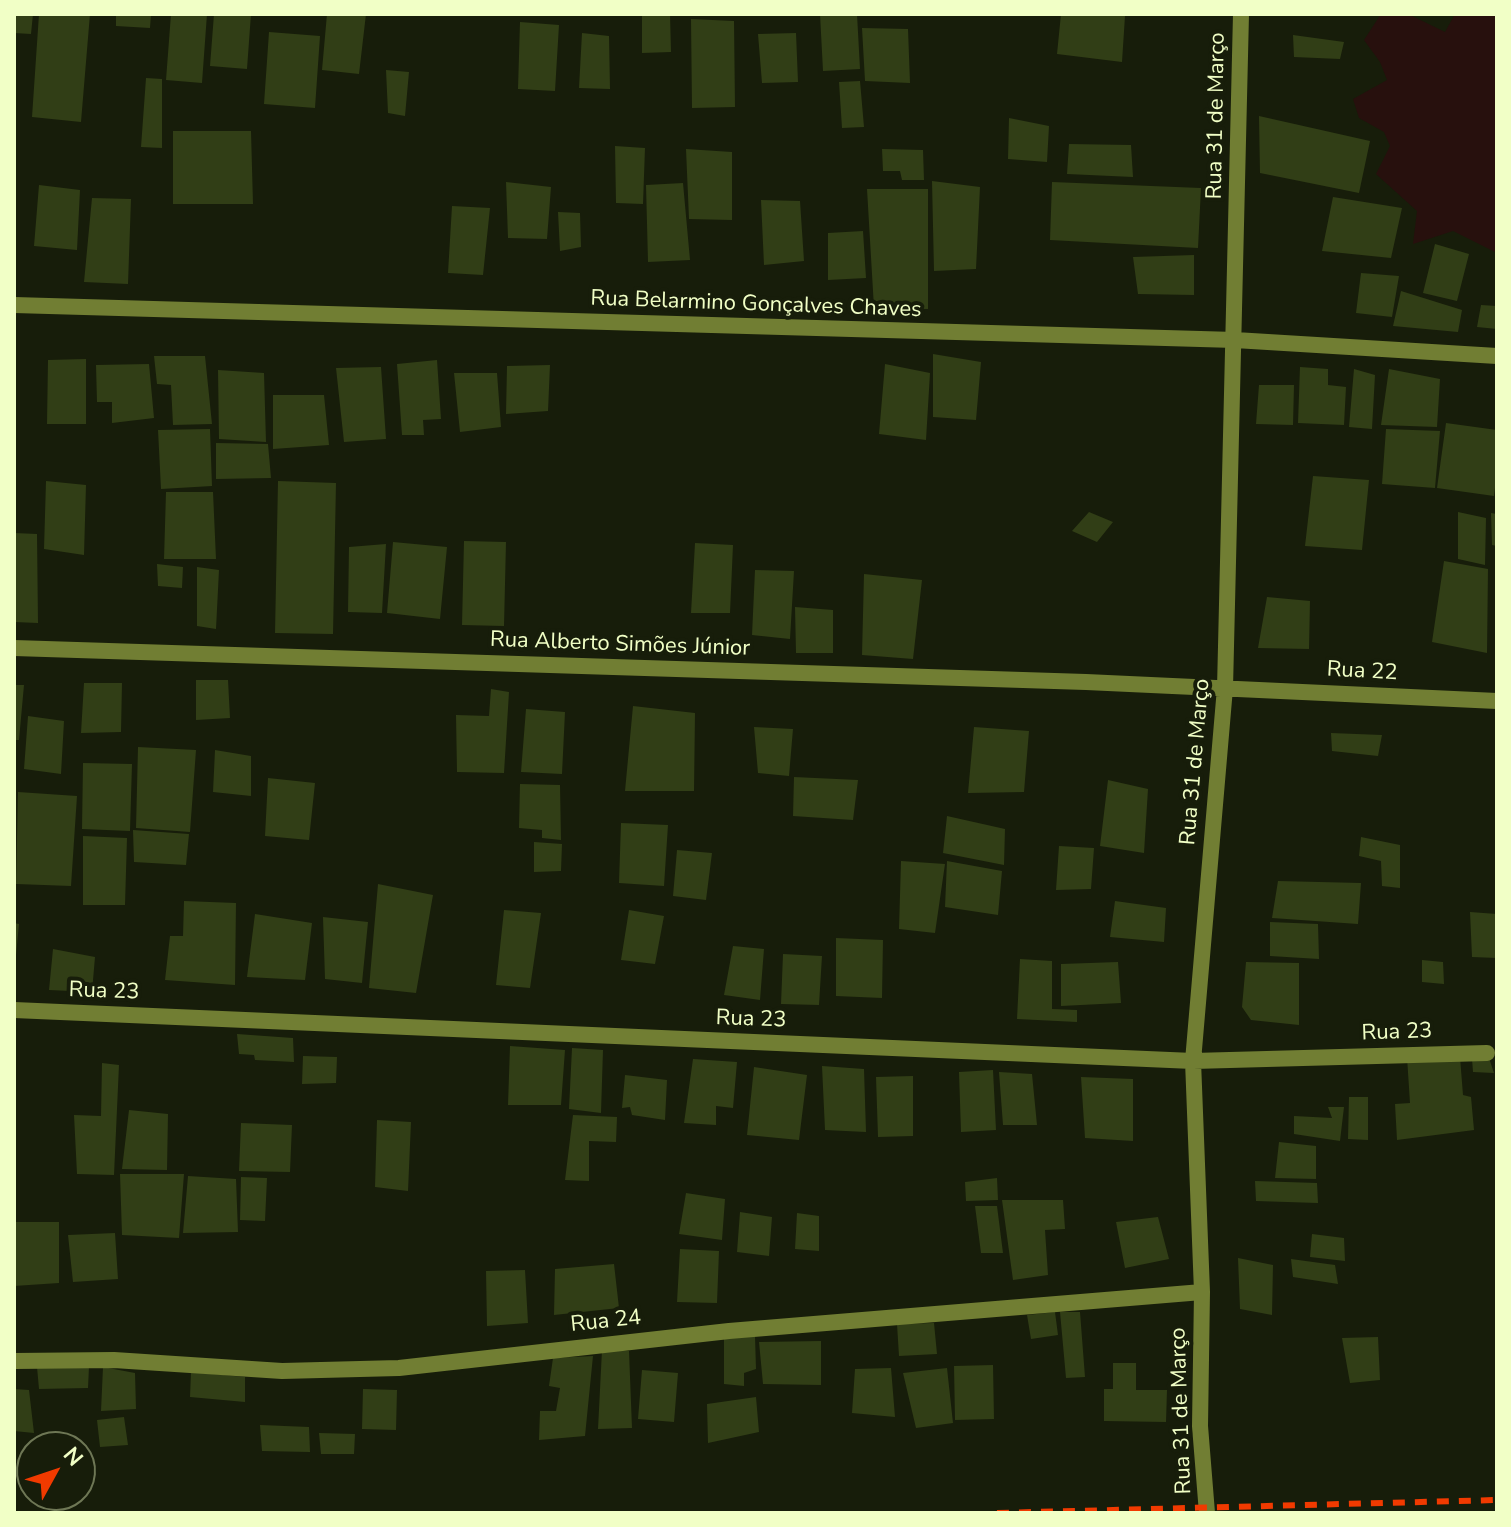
<!DOCTYPE html>
<meta charset="utf-8">
<style>
body{margin:0}
#map{position:relative;width:1511px;height:1527px;overflow:hidden;background:#171d0a;font-family:"Nunito Sans",sans-serif}
canvas{display:block}
.frame{position:absolute;inset:0;border:16px solid #f1ffc6;pointer-events:none}
.north{position:absolute;left:16px;top:1431px;width:80px;height:80px;box-sizing:border-box;background:#171d0a;border:2px solid #6e7755;border-radius:50%;rotate:50deg;font-size:22px;font-weight:700;line-height:32px;text-align:center;color:#f1ffc6}
.north::after{content:'';display:block;margin:auto;width:28px;height:36px;background:#f13a00;clip-path:polygon(50% 0,100% 100%,50% 72%,0 100%)}
</style>
<div id="map">
<canvas width="1511" height="1527"></canvas>
<div class="frame"></div>
<div class="north">N</div>
</div>
<script>
const ctx = document.querySelector('canvas').getContext('2d');
ctx.lineJoin = 'round';
function fill(path, color) { ctx.fillStyle = color; ctx.fill(path, 'evenodd'); }
const toPath = rows => new Path2D(rows.map(r => 'M' + r).join(''));
function strokePath(path, color, width, dash) { ctx.strokeStyle = color; ctx.lineWidth = width; ctx.lineCap = dash ? 'butt' : 'round'; ctx.setLineDash(dash || []); ctx.stroke(path); }
function label(font, color, halo, rows, align = 'center') {
  ctx.font = font + ' "Nunito Sans",sans-serif'; ctx.lineWidth = 8; ctx.setLineDash([]); ctx.textBaseline = 'middle'; ctx.strokeStyle = halo; ctx.fillStyle = color; for (const [text, x, y, turn = 0] of rows) {
    ctx.save(); ctx.translate(x, y); ctx.rotate((+turn || 0) * Math.PI / 180); ctx.textAlign = isNaN(turn) ? turn : align; if (halo) ctx.strokeText(text, 0, 0); ctx.fillText(text, 0, 0); ctx.restore();
  }
}
fill(toPath([
 [1381,14,1408,14,1445,32,1455,14,1497,14,1497,253,1453,231,1413,244,1417,211,1376,174,1390,146,1384,132,1359,118,1353,99,1387,80,1380,62,1364,40]
]), '#27100d');
fill(toPath([
 [14,14,33,14,31,34,14,33],
 [39,14,90,14,81,122,32,117],
 [116,14,151,14,150,28,116,26],
 [171,14,207,14,202,83,166,80],
 [214,14,251,14,247,69,210,66],
 [327,14,366,14,359,74,322,70],
 [642,14,670,14,671,52,642,53],
 [820,14,857,14,860,69,823,71],
 [1061,14,1125,16,1122,62,1057,54],
 [691,19,734,21,735,107,692,108],
 [520,22,559,25,555,91,518,89],
 [862,28,908,29,910,83,865,81],
 [269,32,320,36,315,108,264,104],
 [582,33,609,36,610,89,579,88],
 [796,33,798,82,762,83,758,34],
 [1293,35,1344,42,1340,59,1294,57],
 [386,70,409,72,405,116,388,113],
 [146,78,162,79,162,148,141,147],
 [860,81,864,127,842,128,839,82],
 [1259,116,1370,141,1359,193,1260,173],
 [1009,118,1049,126,1047,162,1008,159],
 [173,131,251,131,253,204,173,204],
 [1069,144,1131,145,1133,177,1067,174],
 [615,146,645,148,643,204,616,203],
 [686,149,732,152,732,220,689,219],
 [882,149,923,150,924,180,902,180,900,171,883,171],
 [932,181,980,187,976,269,934,271],
 [506,182,551,187,547,239,508,238],
 [1052,182,1201,188,1198,248,1050,240],
 [683,183,690,260,648,262,646,185],
 [39,185,80,190,77,250,34,246],
 [867,189,928,189,928,309,874,308],
 [1333,197,1402,208,1391,258,1322,251],
 [92,198,131,199,128,284,84,282],
 [761,200,800,201,804,261,764,265],
 [452,206,490,208,483,275,448,273],
 [558,212,580,213,581,247,560,251],
 [863,231,866,278,828,280,828,233],
 [1435,244,1469,254,1457,301,1423,293],
 [1194,255,1194,295,1138,294,1133,257],
 [1361,273,1399,276,1392,317,1356,313],
 [1401,291,1462,310,1458,332,1393,326],
 [1481,305,1497,306,1497,329,1477,327],
 [933,354,981,362,976,420,933,417],
 [154,356,205,356,212,424,173,425,171,385,157,384],
 [86,359,86,424,47,424,48,360],
 [437,360,441,419,423,420,424,435,402,435,397,364],
 [149,364,154,418,112,423,112,402,97,402,96,365],
 [885,364,930,373,926,440,879,434],
 [550,365,548,411,506,414,507,366],
 [381,367,386,439,344,442,336,368],
 [1300,367,1328,369,1328,385,1346,387,1344,425,1298,423],
 [1354,369,1375,375,1372,429,1349,427],
 [1389,369,1440,379,1437,427,1381,425],
 [218,370,264,373,266,442,219,439],
 [454,373,497,373,501,427,460,432],
 [1259,385,1294,385,1293,425,1256,424],
 [273,395,324,395,329,445,273,449],
 [1446,423,1497,430,1497,472,1494,496,1437,488],
 [210,429,212,486,161,489,158,430],
 [1386,429,1440,431,1435,488,1382,484],
 [216,443,268,444,271,478,216,479],
 [1313,476,1369,480,1362,550,1305,546],
 [46,481,86,485,84,555,44,549],
 [278,481,336,483,333,634,275,633],
 [166,492,213,492,216,559,164,559],
 [1089,512,1113,522,1097,542,1072,531],
 [1458,512,1486,518,1485,565,1458,559],
 [1491,513,1497,514,1497,546,1492,545],
 [14,533,37,534,38,623,14,622],
 [464,541,506,542,504,626,462,625],
 [393,542,447,547,440,619,387,613],
 [695,543,733,545,730,613,691,613],
 [386,544,382,613,348,612,349,547],
 [1444,561,1488,569,1487,653,1432,642],
 [157,564,183,567,182,588,158,586],
 [197,567,219,570,216,629,197,626],
 [755,570,794,571,790,639,752,635],
 [864,574,922,580,913,659,862,655],
 [1267,597,1310,601,1309,649,1258,648],
 [795,607,833,610,833,653,796,653],
 [196,680,228,680,230,718,196,720],
 [84,683,122,683,121,732,81,733],
 [14,685,24,685,19,740,14,740],
 [491,689,509,692,504,773,457,772,456,715,489,716],
 [633,706,695,713,694,791,625,791],
 [526,709,565,712,562,774,521,772],
 [28,716,64,721,61,774,24,769],
 [754,727,793,729,789,776,758,773],
 [974,727,1029,731,1024,792,968,793],
 [1331,733,1382,735,1378,756,1332,751],
 [138,747,196,750,190,832,136,828],
 [215,750,251,756,251,796,213,792],
 [83,763,132,764,130,831,82,829],
 [794,777,858,780,853,820,793,816],
 [268,778,315,783,309,840,265,836],
 [1108,780,1148,789,1144,853,1100,846],
 [520,784,560,785,561,840,542,838,542,830,519,828],
 [18,792,77,796,71,886,16,884],
 [947,816,1005,829,1004,865,943,853],
 [621,823,668,825,664,886,619,883],
 [133,830,189,834,186,865,134,862],
 [83,836,127,838,125,905,83,905],
 [1361,837,1400,845,1400,888,1382,886,1381,861,1359,856],
 [534,842,562,844,561,871,534,872],
 [1059,846,1094,848,1091,889,1056,890],
 [677,850,712,853,706,900,673,896],
 [901,861,945,864,935,933,899,929],
 [947,861,1002,871,998,915,945,907],
 [1278,881,1361,883,1358,924,1272,918],
 [378,884,433,895,416,993,369,988],
 [184,901,236,903,235,985,165,980,170,936,183,936],
 [1115,901,1166,908,1164,942,1110,937],
 [504,910,541,913,530,988,496,985],
 [629,910,664,916,655,964,621,960],
 [1470,912,1497,914,1497,958,1472,957],
 [255,914,312,923,305,980,247,977],
 [323,917,368,922,362,983,325,979],
 [1270,922,1318,924,1319,959,1270,956],
 [14,923,19,924,16,955,14,955],
 [836,938,883,940,882,998,836,996],
 [733,946,764,949,760,1000,724,995],
 [53,949,95,957,92,992,49,990],
 [783,954,822,956,819,1005,781,1004],
 [1020,959,1052,961,1052,1009,1077,1010,1077,1022,1017,1019],
 [1422,960,1443,962,1444,984,1422,982],
 [1118,962,1121,1003,1061,1006,1061,964],
 [1246,962,1299,963,1299,1025,1251,1020,1242,1007],
 [237,1034,293,1038,294,1062,255,1060,254,1055,239,1054],
 [510,1046,565,1050,561,1105,508,1105],
 [572,1048,603,1050,601,1113,569,1109],
 [303,1056,337,1057,336,1083,302,1084],
 [1407,1057,1460,1057,1463,1095,1471,1097,1474,1130,1397,1140,1395,1104,1410,1103],
 [1489,1058,1494,1073,1473,1072,1472,1059],
 [693,1059,737,1062,733,1108,716,1106,716,1125,684,1123],
 [102,1063,119,1065,114,1175,77,1174,74,1115,101,1116],
 [822,1066,864,1069,866,1132,825,1130],
 [754,1067,807,1075,799,1140,747,1135],
 [993,1070,996,1130,961,1132,959,1072],
 [999,1072,1032,1074,1037,1125,1003,1125],
 [625,1075,667,1080,665,1120,632,1115,630,1107,622,1108],
 [913,1076,913,1136,878,1137,876,1077],
 [1081,1077,1133,1079,1133,1141,1085,1138],
 [1349,1097,1368,1097,1368,1140,1348,1139],
 [1328,1107,1344,1107,1340,1141,1294,1134,1294,1116,1332,1118],
 [129,1110,168,1114,167,1170,122,1169],
 [573,1115,617,1117,616,1142,589,1141,589,1181,565,1180],
 [377,1120,411,1122,408,1191,375,1187],
 [241,1123,292,1125,290,1172,239,1171],
 [1279,1142,1316,1146,1316,1179,1275,1178],
 [120,1174,184,1174,179,1238,122,1235],
 [188,1176,236,1179,238,1232,183,1233],
 [241,1177,267,1178,265,1221,240,1220],
 [997,1178,998,1200,966,1201,965,1182],
 [1255,1181,1317,1183,1318,1203,1256,1201],
 [686,1193,725,1199,722,1240,679,1234],
 [1002,1200,1063,1200,1065,1229,1045,1230,1048,1275,1013,1280],
 [975,1206,997,1206,1003,1253,981,1253],
 [740,1212,772,1217,769,1256,737,1252],
 [797,1213,819,1216,819,1251,795,1249],
 [1158,1217,1169,1259,1125,1268,1116,1222],
 [14,1222,59,1222,59,1283,14,1286],
 [115,1233,118,1279,73,1282,68,1235],
 [1312,1234,1344,1238,1345,1261,1310,1257],
 [680,1249,719,1251,717,1303,677,1302],
 [1238,1258,1273,1265,1272,1315,1240,1309],
 [1291,1259,1335,1265,1338,1284,1293,1277],
 [614,1264,619,1308,554,1315,555,1269],
 [525,1270,528,1323,487,1326,486,1271],
 [1055,1312,1058,1335,1031,1339,1027,1315],
 [1060,1312,1080,1312,1085,1377,1066,1378],
 [934,1323,937,1354,899,1356,897,1324],
 [755,1336,756,1369,744,1373,744,1386,724,1384,724,1337],
 [1378,1337,1380,1380,1350,1383,1342,1338],
 [821,1341,821,1385,763,1384,759,1342],
 [602,1350,629,1351,632,1428,598,1429],
 [593,1356,585,1436,539,1440,540,1411,556,1411,560,1388,549,1386,553,1358],
 [1113,1363,1136,1363,1136,1390,1167,1390,1166,1422,1104,1421,1104,1389,1113,1389],
 [993,1365,994,1419,955,1420,954,1366],
 [37,1367,89,1367,88,1388,39,1389],
 [103,1367,135,1373,136,1409,101,1411],
 [891,1368,895,1417,852,1413,855,1369],
 [947,1368,953,1423,916,1428,903,1373],
 [642,1370,678,1373,674,1422,638,1419],
 [191,1372,245,1377,245,1402,190,1397],
 [14,1389,29,1390,34,1433,14,1431],
 [363,1389,397,1390,396,1430,362,1429],
 [756,1397,759,1432,708,1443,707,1404],
 [124,1417,128,1445,100,1447,97,1420],
 [260,1425,309,1427,310,1452,262,1451],
 [319,1433,355,1434,354,1454,321,1454]
]), '#313e16');
strokePath(toPath([
 [14,305,1235,340,1497,356],
 [14,648,1086,682,1497,701],
 [14,1010,1193,1061,1487,1053],
 [14,1361,114,1360,282,1371,399,1368,729,1331,1202,1292],
 [1207,1513,1200,1426,1202,1292,1193,1061,1225,688,1241,14]
]), '#717e33', 16);
strokePath(toPath([
 [997,1513,1497,1500]
]), '#f13a00', 6, [12, 10]);
label('22px', '#f1ffc6', '#171d0a', [
 ["Rua 31 de Março",1217,116,-89],
 ["Rua Belarmino Gonçalves Chaves",756,305,2],
 ["Rua Alberto Simões Júnior",620,645,2],
 ["Rua 22",1362,672,3],
 ["Rua 31 de Março",1196,762,-85],
 ["Rua 23",104,992,2],
 ["Rua 23",751,1020,2],
 ["Rua 23",1397,1033,-2],
 ["Rua 24",606,1322,-6],
 ["Rua 31 de Março",1182,1411,-92]
]);
</script>
